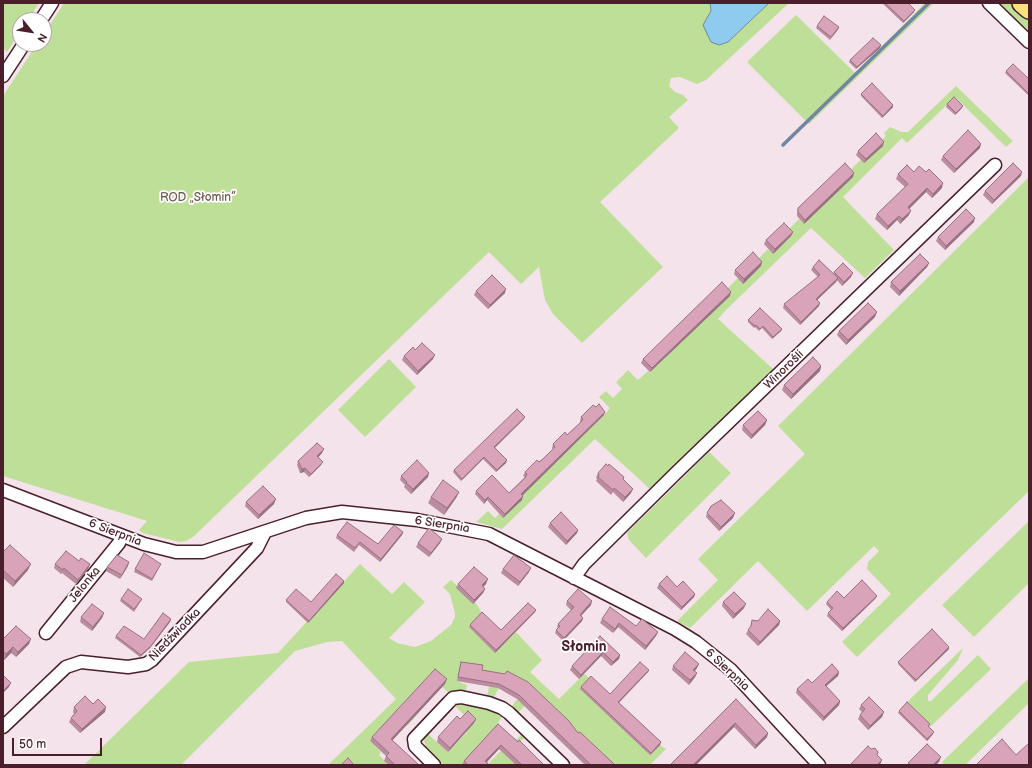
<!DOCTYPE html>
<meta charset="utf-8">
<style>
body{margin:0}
#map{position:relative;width:1032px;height:768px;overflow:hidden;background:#f4e3ea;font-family:"Balsamiq Sans",sans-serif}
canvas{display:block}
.frame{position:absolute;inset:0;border:4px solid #4a1f2b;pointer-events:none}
.north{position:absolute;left:12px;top:12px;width:40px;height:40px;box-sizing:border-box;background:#fff;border:1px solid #b7a5aa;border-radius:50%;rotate:120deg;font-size:11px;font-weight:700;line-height:16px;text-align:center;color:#4a1f2b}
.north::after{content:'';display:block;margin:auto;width:14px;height:18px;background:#4a1f2b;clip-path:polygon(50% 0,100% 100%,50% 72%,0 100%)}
.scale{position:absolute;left:12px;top:738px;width:90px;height:18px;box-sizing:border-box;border:2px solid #4a1f2b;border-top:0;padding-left:5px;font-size:12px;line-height:14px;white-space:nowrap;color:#4a1f2b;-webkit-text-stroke:3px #fff;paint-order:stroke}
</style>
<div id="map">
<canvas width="1032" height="768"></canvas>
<div class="frame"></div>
<div class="north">N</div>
<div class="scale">50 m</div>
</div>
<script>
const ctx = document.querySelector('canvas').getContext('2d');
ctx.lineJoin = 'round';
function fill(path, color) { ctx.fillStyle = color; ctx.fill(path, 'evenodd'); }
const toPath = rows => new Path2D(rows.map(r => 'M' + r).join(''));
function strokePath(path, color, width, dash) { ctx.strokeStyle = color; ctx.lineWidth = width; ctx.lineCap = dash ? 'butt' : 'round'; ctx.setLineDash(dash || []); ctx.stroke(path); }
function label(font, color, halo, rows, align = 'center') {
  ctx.font = font + ' "Balsamiq Sans",sans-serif'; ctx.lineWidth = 3.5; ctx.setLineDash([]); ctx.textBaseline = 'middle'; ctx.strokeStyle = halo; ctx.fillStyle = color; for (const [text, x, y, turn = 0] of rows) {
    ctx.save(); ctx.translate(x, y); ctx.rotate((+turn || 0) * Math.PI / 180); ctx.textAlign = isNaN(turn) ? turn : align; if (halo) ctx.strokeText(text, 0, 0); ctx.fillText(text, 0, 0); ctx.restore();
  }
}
fill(toPath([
 [3,3,39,3,28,20,20,20,20,32,7,52,3,48],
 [64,3,710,3,711,11,703,25,719,45,728,42,769,3,789,3,706,80,697,84,680,77,671,78,669,86,675,92,683,95,688,100,669,117,679,128,600,202,663,267,582,343,553,314,545,300,539,267,521,284,489,252,193,537,186,541,180,542,143,533,139,530,147,521,3,476,3,96,37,44,44,44,44,34],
 [925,3,934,3,809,124,747,62,796,15,855,73],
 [998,3,1012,3,1029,19,1029,33],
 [956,86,1013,141,1006,147,955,97,907,143,902,138,843,197,894,250,865,278,811,228,726,310,718,319,773,369,650,489,595,439,502,529,476,522,488,511,495,518,499,514,503,518,521,500,519,498,604,415,610,408,599,397,606,391,613,398,622,389,616,382,628,370,638,380,648,371,650,372,668,355,725,291,738,278,743,283,756,261,768,249,773,253,791,236,786,232,799,219,804,224,852,177,848,172,886,136,884,133,890,127,901,132,908,132],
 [1029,177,1029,491,857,657,842,642,891,594,867,569,868,562,879,551,874,546,807,611,758,561,690,628,677,621,718,580,698,559,805,454,778,426],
 [389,359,416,387,365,437,338,410],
 [709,452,731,473,646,558,629,540,627,533],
 [1029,521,1029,583,974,637,942,605],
 [360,564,392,594,404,582,425,602,389,638,397,643,415,647,431,641,451,625,455,617,455,613,450,594,443,587,451,580,475,602,482,613,495,652,516,632,542,660,530,672,559,699,584,674,590,678,650,755,660,745,666,749,650,765,609,765,535,695,517,714,511,708,516,700,518,700,526,686,506,675,493,699,487,697,491,676,457,681,467,685,465,693,449,693,442,687,445,683,408,725,370,741,381,752,379,755,389,765,328,765,396,699,342,641,327,642,295,651,181,765,84,765,189,662,278,653],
 [963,648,958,660,928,695,928,701,931,701,978,655,991,669,930,727,906,703],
 [1029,678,1029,703,965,765,944,765,942,762],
 [458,704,486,709,499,715,502,717,497,724,510,736,463,765,444,765,426,748,424,740,428,734,448,752,467,732,465,716,455,706],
 [522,734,525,737,510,752,516,765,487,765,513,738,516,740]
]), '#bedf98');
const water = toPath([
 [710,3,769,3,728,42,719,45,711,42,703,25,711,11,710,3]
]);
fill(water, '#8ecbee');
strokePath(water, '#7386a0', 1);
strokePath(toPath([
 [783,145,929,3]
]), '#7386a0', 3.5);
const minor = toPath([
 [989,3,1029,42],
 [41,20,52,3],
 [3,76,24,44],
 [3,490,144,544,176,552,203,552,306,518,342,512,417,520,489,534,675,629,696,642,731,670,819,765],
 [574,578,584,564,675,474,995,165],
 [46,633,119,543,122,536],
 [3,727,66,667,81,662,128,667,146,664,152,660,257,548,265,532],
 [434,765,415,746,414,739,449,702,453,698,461,697,489,703,502,708,509,713,563,765]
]);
const primary = toPath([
 [1022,3,1029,9]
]);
strokePath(minor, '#4a1f2b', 15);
strokePath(primary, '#4a1f2b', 22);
strokePath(minor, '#fff', 12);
strokePath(primary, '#fbe080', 19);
fill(toPath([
 [882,3,908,3,914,12,903,23],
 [817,26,839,27,838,30,830,40,816,28],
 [881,45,880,48,856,69,849,62,850,60],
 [1006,71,1029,79,1029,96,1005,73],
 [861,94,893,105,893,107,882,118,861,96],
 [947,104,962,108,955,115,946,107],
 [883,146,864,163,856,155,858,151],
 [980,148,954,173,941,160,943,156],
 [914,172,942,188,932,198,926,192,909,209,909,215,900,224,897,220,887,230,875,219,877,214,905,187,896,179,898,174],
 [1021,176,992,204,983,195,985,191],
 [853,177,804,224,797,216,797,213,798,208],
 [974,222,945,250,936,241,938,237],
 [793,232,791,236,773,254,764,244,766,240],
 [929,263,927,267,899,296,890,287,891,282],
 [761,266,743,284,734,274,735,270],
 [813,267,833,274,834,272,851,277,842,286,837,280,836,282,817,300,819,306,800,325,783,308,784,304,818,277,811,270],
 [476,291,505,293,488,309,474,295],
 [730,296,650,372,641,363,643,359],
 [875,317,846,345,837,335,839,331],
 [748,320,782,329,781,331,772,339,762,328,759,331,755,327,754,328,748,322],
 [415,350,433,359,417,375,402,360,404,356],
 [821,366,820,371,791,399,782,390,784,385],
 [604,415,522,495,522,500,503,518,487,500,484,504,475,494,476,491,509,493,525,477,523,476,525,472,539,462,553,449,552,448,553,444,567,435,581,422,580,421,581,417],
 [524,419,495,448,506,463,496,472,483,459,461,481,453,472,454,470],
 [767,420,765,425,751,439,742,430,743,425],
 [322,453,318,457,321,465,309,477,304,472,300,473,297,465,298,461],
 [598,473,624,477,623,480,631,493,623,502,613,492,611,495,596,481,597,479,596,478],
 [401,476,428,477,411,494,404,487,405,485,400,480],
 [459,492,456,498,444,515,428,503,431,497],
 [246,502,274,504,258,519,245,506],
 [707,513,733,518,719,531,706,517],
 [550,523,578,530,577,533,566,545,548,527],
 [403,532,402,535,380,562,359,545,354,552,336,538,337,535,378,544],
 [442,539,440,543,429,557,416,547,418,543],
 [3,552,28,570,13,587,3,578],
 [79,561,90,564,88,569,76,584,62,573,61,574,54,568,55,564],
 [161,564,152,581,134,572,135,569],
 [128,566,120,579,106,571,107,567],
 [503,569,529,572,518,586,501,573],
 [344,581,344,583,308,623,286,602,286,600,311,602],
 [458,584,486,584,483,587,485,589,483,593,473,604,456,588],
 [659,584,677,587,695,594,694,597,681,610,657,588],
 [844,598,876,598,842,631,827,616,828,613,831,610,826,604,827,602],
 [121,599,142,599,141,601,134,612,120,601],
 [567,601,591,605,581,616,583,618,582,621,563,641,555,633,556,630,558,628,557,627,558,624,571,610,566,605],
 [723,602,744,608,733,619,722,606],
 [536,610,535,612,495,653,469,627,470,625,501,630],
 [104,613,102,618,92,631,80,622,81,617],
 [171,619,170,622,150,648,140,657,115,638,116,636,144,639],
 [602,619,658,632,656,636,645,650,618,627,613,633,600,623],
 [752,620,758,621,780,621,779,625,758,646,746,634,748,630,750,628],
 [600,636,620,655,619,659,611,666,601,656,579,679,570,670,572,666],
 [3,639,29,644,16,657,11,653,4,660,3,658],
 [949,649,915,682,898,664,898,662],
 [461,662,482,670,578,733,615,765,585,765,517,699,498,688,457,681,460,666],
 [673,666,697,668,695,671,697,673,695,677,689,685,672,670],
 [649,670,648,672,619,703,661,742,660,745,650,755,580,689,581,687,610,694],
 [839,672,838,676,826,686,840,701,839,705,823,721,796,693,797,689],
 [445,684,392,740,419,765,389,765,384,761,386,756,370,741,372,737],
 [736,699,768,733,767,737,755,749,734,727,696,765,670,765],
 [93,704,105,712,80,733,69,722,71,718,74,714,73,712,74,707],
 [861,705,882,717,868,730,858,719,860,715,862,712,859,709],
 [899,711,930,724,928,727,933,734,927,741,898,713],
 [460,719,474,723,448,752,437,742,438,737],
 [498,724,518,742,544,765,516,765,499,749,487,762,489,765,462,765,464,761]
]), '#bb8c9f');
fill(toPath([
 [915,10,914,12,903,23,904,21],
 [881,45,880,48,856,69,857,67],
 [893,105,893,107,882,118,883,116],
 [963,106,962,108,955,115,956,113],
 [884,142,883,146,864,163,866,159],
 [981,144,980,148,954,173,956,169],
 [1022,172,1021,176,992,204,994,200],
 [854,173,853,177,804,224,805,220],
 [943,183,942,188,932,198,933,194],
 [927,188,926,192,906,212,908,207],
 [911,211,909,215,900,224,902,219],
 [899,216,897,220,887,230,888,226],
 [975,218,974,222,945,250,946,246],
 [793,232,791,236,773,254,775,249],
 [762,262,761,266,743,284,744,279],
 [929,263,927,267,899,296,900,291],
 [853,273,851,277,842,286,844,282],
 [838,278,836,282,815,302,816,299],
 [506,289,505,293,488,309,490,305],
 [731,292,730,296,650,372,652,368],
 [820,303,819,306,800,325,801,322],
 [877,312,875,317,846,345,848,340],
 [782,329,781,331,772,339,773,337],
 [435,355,433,359,417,375,418,371],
 [821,366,820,371,791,399,793,394],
 [605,412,604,415,520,498,521,494],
 [525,417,524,419,493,449,494,447],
 [767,420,765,425,751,439,752,435],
 [324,449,322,453,316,460,317,456],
 [484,457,483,459,461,481,462,479],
 [507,460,506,463,496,472,497,470],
 [323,462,321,465,309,477,311,474],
 [305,468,304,472,300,473,302,469],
 [429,473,428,477,411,494,413,489],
 [633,489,631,493,623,502,625,497],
 [459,492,456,498,444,515,447,508],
 [523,496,522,500,503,518,505,514],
 [488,497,487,500,484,504,485,500],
 [276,499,274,504,258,519,259,515],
 [735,513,733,518,719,531,721,527],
 [578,530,577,533,566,545,567,541],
 [403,532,402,535,380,562,381,559],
 [442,539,440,543,429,557,431,553],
 [129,562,128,566,120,579,122,575],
 [31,564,28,570,13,587,15,581],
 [90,564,88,569,76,584,78,580],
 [531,568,529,572,518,586,520,582],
 [488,579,486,584,480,590,482,585],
 [344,581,344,583,308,623,309,621],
 [485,589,483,593,473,604,474,600],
 [695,594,694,597,681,610,682,607],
 [877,596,876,598,842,631,843,628],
 [592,601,591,605,579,618,580,615],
 [746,604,744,608,733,619,735,614],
 [536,610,535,612,495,653,496,650],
 [104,613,102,618,92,631,93,627],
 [583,618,582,621,563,641,564,638],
 [171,619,170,622,150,648,140,657,141,655],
 [780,621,779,625,758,646,760,642],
 [619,623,618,627,613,633,615,629],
 [658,632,656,636,645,650,646,646],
 [31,639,29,644,16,657,18,652],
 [13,647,11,653,4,660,6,654],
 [949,647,949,649,915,682,916,680],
 [603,652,601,656,579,679,581,675],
 [620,655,619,659,611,666,613,662],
 [699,664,697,668,692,674,693,670],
 [649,670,648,672,617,704,618,702],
 [839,672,838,676,823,689,825,685],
 [697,673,695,677,689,685,690,680],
 [447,679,445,684,390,743,391,739],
 [11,683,9,687,3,693,3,691],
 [840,701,839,705,823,721,824,717],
 [106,707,105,712,80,733,82,729],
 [884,712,882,717,868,730,870,726],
 [476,719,474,723,448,752,450,748],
 [735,723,734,727,696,765,693,765],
 [934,732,933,734,927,741,927,739],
 [768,733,767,737,755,749,756,745],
 [661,742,660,745,650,755,651,753],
 [501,745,499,749,484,765,485,761],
 [941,757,939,762,936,765,933,765],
 [882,760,880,765,877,765]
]), '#987282');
const building = toPath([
 [885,3,908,3,915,10,904,21,885,3],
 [824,16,839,27,831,37,817,26,824,16],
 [873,38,881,45,857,67,850,60,873,38],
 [1013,64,1029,79,1029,94,1006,71,1013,64],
 [872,83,893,105,883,116,861,94,872,83],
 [954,97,963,106,956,113,947,104,954,97],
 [968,130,981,144,956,169,943,156,968,130],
 [876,133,884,142,866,159,858,151,876,133],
 [845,163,854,173,805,220,798,212,798,208,845,163],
 [1013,163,1022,172,994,200,985,191,1013,163],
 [907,165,914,172,919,166,926,172,929,169,943,183,933,194,927,188,908,207,911,211,902,219,899,216,888,226,877,214,908,184,898,174,907,165],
 [966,209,975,218,946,246,938,237,966,209],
 [784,223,793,232,775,249,766,240,784,223],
 [753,252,762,262,744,279,735,270,753,252],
 [920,254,929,263,900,291,891,282,920,254],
 [819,260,838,278,816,299,820,303,801,322,784,304,820,275,813,267,819,260],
 [843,263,853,273,844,282,834,272,843,263],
 [492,275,506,289,490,305,476,291,492,275],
 [722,282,731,292,652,368,643,359,722,282],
 [868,303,877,312,848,340,839,331,868,303],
 [760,308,782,329,773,337,763,326,760,329,756,325,755,326,748,320,760,308],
 [422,343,435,355,418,371,404,356,413,347,415,350,422,343],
 [813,357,821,366,793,394,784,385,813,357],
 [599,404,605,412,521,494,523,496,505,514,488,497,485,500,476,491,492,475,509,493,525,478,527,474,525,472,537,460,539,462,542,460,555,447,553,444,565,432,567,435,581,422,583,419,581,417,593,405,596,407,599,404],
 [517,409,525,417,494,447,507,460,497,470,484,457,462,479,454,470,517,409],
 [758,411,767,420,752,435,743,425,758,411],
 [317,443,324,449,317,456,323,462,311,474,305,468,302,469,298,461,317,443],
 [417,460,429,473,413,489,406,483,407,482,401,476,417,460],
 [606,464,608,466,609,464,624,477,623,479,633,489,625,497,614,488,613,490,598,477,599,475,598,473,606,464],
 [443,480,459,492,447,508,431,497,443,480],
 [263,486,276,499,259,515,246,502,263,486],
 [721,500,735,513,721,527,707,513,711,506,721,500],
 [561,512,578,530,567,541,550,523,561,512],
 [347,522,378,544,394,525,403,532,381,559,360,542,355,548,337,535,347,522],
 [429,528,442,539,431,553,418,543,429,528],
 [10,545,31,564,15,581,3,570,3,552,10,545],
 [66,551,79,561,81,558,90,564,78,580,64,568,63,570,55,564,66,551],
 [144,553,161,564,152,579,135,569,144,553],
 [117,555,129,562,122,575,107,567,117,555],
 [514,555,531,568,520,582,503,569,514,555],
 [474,567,488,579,482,585,485,589,474,600,458,584,474,567],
 [336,574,344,581,309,621,286,600,296,589,311,602,336,574],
 [667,576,677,587,683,581,695,594,682,607,659,584,667,576],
 [862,580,877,596,843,628,828,613,833,608,827,602,837,591,844,598,862,580],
 [128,589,142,599,134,609,121,599,128,589],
 [578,589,592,601,580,615,583,618,564,638,556,630,560,626,558,624,574,607,567,601,578,589],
 [734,592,746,604,735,614,723,602,734,592],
 [528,603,536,610,496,650,470,625,482,612,501,630,528,603],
 [92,604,104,613,93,627,81,617,92,604],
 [610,607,636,626,642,619,658,632,646,646,619,623,615,629,602,619,610,607],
 [768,609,780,621,760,642,748,630,751,626,752,620,758,621,768,609],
 [163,613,171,619,151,646,141,655,116,636,124,626,144,639,163,613],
 [16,626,31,639,18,652,13,647,6,654,3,651,3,639,16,626],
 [932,629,949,647,916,680,898,662,932,629],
 [600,636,620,655,613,662,603,652,581,675,572,666,600,636],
 [685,652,699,664,693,670,697,673,690,680,673,666,685,652],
 [461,662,483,665,482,670,505,674,507,671,528,682,569,721,578,733,580,732,615,765,591,765,519,695,499,684,458,677,461,662],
 [640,662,649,670,618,702,661,742,651,753,581,687,591,676,610,694,640,662],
 [832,664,839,672,825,685,840,701,824,717,797,689,808,679,812,683,832,664],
 [435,669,447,679,391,739,419,765,395,765,386,756,389,753,372,737,435,669],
 [3,675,11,683,3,691,3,675],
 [85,696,93,704,98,699,106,707,82,729,71,718,77,711,74,707,85,696],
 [869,697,884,712,870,726,860,715,865,709,861,705,869,697],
 [736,699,768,733,756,745,735,723,693,765,670,765,736,699],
 [907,702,930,724,928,726,934,732,927,739,899,711,907,702],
 [468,711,476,719,450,748,438,737,457,716,460,719,468,711],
 [498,724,518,742,519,740,544,765,522,765,501,745,485,761,489,765,468,765,464,761,498,724],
 [1002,739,1016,755,1029,743,1029,765,976,765,1002,739],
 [927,744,941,757,933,765,911,765,908,763,927,744],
 [868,746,871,749,875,748,878,752,877,755,882,760,877,765,850,765,868,746],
 [348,758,354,765,341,765,348,758]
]);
fill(building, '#d9a3b9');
strokePath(building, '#987282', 1);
label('12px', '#6d594c', '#fff', [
 ["ROD „Słomin”",198,198]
]);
label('12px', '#4a1f2b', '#fff', [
 ["Winorośli",784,370,-44],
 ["6 Sierpnia",442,525,9],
 ["6 Sierpnia",115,533,21],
 ["Jelonka",85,585,-51],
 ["Niedźwiadka",175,635,-46],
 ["6 Sierpnia",727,670,43]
]);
label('bold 14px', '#4a1f2b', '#fff', [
 ["Słomin",584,647]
]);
</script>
